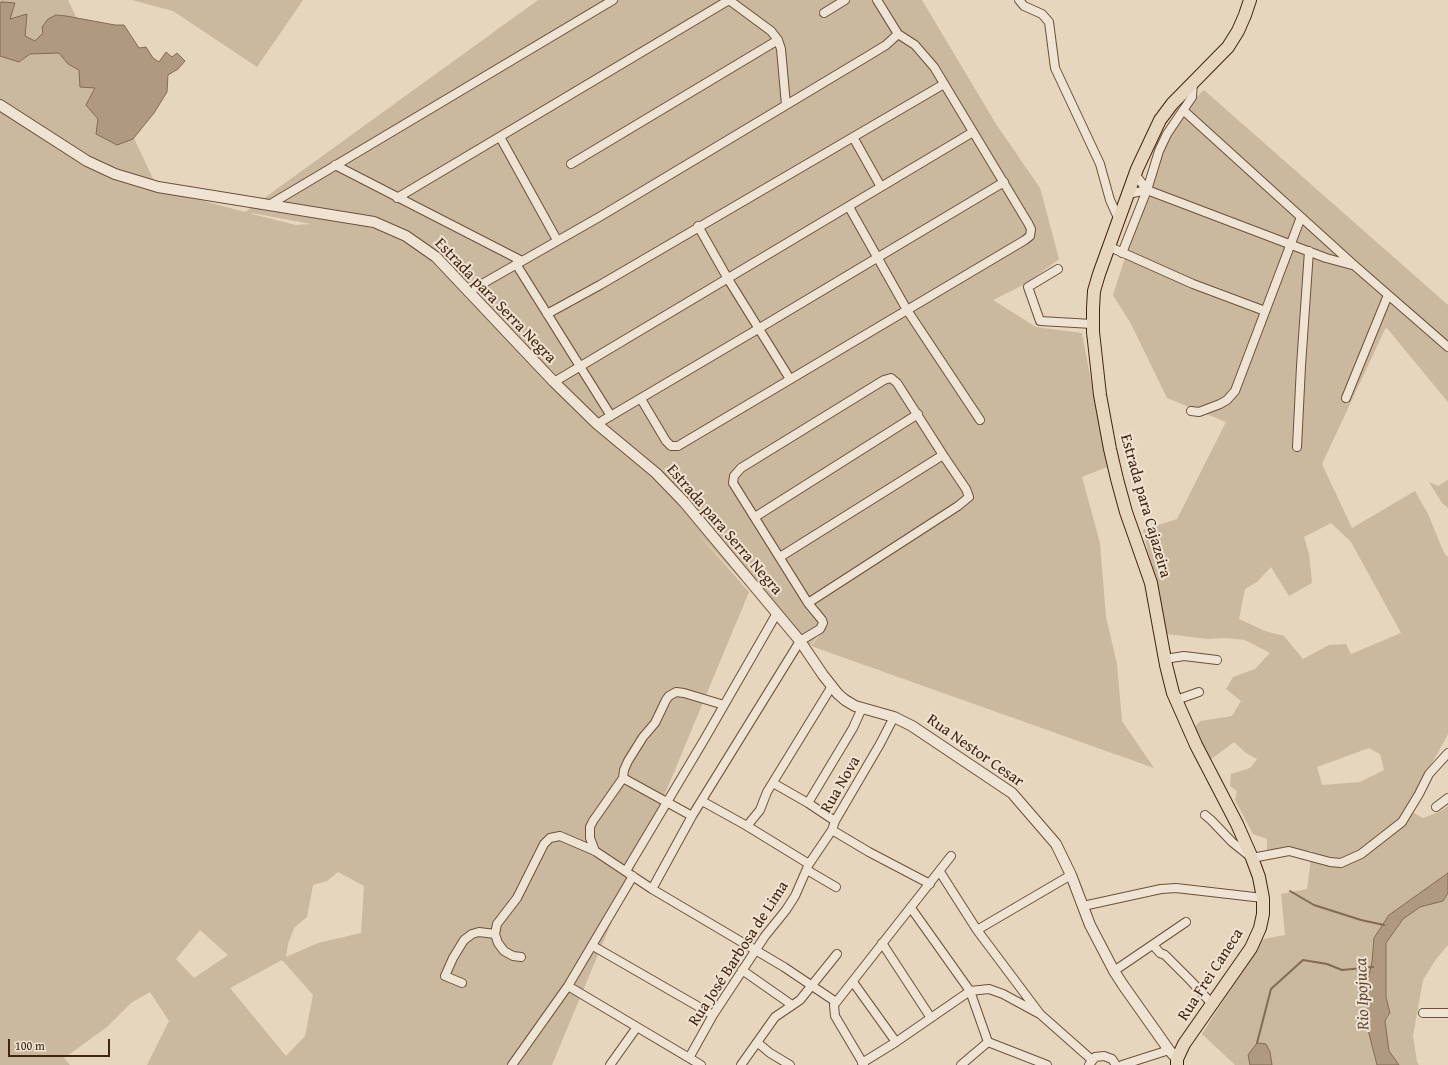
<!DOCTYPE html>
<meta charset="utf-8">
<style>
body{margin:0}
#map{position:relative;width:1448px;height:1065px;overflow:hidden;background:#e6d6bd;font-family:"Gentium Book Plus",serif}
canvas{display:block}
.scale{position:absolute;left:8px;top:1039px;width:102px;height:18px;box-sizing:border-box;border:2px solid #43240d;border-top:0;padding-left:5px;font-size:12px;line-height:14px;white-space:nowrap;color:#43240d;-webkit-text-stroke:3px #efe4d4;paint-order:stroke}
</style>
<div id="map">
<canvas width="1448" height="1065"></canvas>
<div class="scale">100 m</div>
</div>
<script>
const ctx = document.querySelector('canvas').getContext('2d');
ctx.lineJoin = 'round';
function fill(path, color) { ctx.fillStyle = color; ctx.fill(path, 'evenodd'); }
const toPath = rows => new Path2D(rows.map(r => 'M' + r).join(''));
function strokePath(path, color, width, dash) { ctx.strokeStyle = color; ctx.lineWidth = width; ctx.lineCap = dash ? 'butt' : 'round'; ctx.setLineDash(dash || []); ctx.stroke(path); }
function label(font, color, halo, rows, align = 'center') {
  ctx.font = font + ' "Gentium Book Plus",serif'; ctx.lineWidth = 4; ctx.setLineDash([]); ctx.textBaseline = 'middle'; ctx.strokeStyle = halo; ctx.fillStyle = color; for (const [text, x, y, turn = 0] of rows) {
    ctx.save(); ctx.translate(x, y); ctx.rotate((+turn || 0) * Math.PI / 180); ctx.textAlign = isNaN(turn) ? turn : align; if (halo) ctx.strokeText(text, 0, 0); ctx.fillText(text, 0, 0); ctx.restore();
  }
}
fill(toPath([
 [0,0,68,0,158,189,245,212,538,0,922,0,996,124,1040,188,1059,259,1027,283,993,300,1036,327,1082,333,1107,467,1082,477,1100,543,1106,617,1117,664,1122,721,1154,768,811,646,836,615,806,650,692,527,749,592,552,1065,147,1065,169,1021,150,992,131,1003,107,1027,64,1058,70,1065,0,1065],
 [252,214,252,213,311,224,296,225],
 [338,872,364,886,361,933,318,943,286,957,288,944,294,928,307,917,313,885,327,881],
 [200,930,228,955,194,978,176,959],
 [282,960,313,995,305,1036,286,1056,230,988],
 [132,0,303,0,257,67,173,11],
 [1204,90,1448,305,1448,402,1386,327,1322,464,1352,528,1415,491,1428,514,1444,553,1448,557,1448,734,1407,809,1423,818,1441,811,1448,806,1448,873,1389,915,1372,962,1367,983,1367,1026,1377,1065,1235,1065,1202,1034,1263,939,1285,935,1281,894,1307,889,1312,851,1267,850,1267,839,1253,834,1235,800,1237,791,1230,786,1231,774,1250,768,1257,759,1246,753,1234,742,1210,760,1193,728,1201,721,1232,716,1241,701,1226,689,1233,677,1255,669,1270,653,1245,640,1226,638,1208,639,1167,634,1143,530,1177,519,1226,422,1167,398,1131,324,1113,295,1169,122],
 [1331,523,1351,542,1401,633,1351,654,1346,644,1329,645,1303,659,1284,636,1265,631,1239,619,1245,589,1257,582,1271,567,1289,596,1312,583,1309,554,1304,537],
 [1369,748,1380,754,1384,770,1360,782,1322,785,1317,767],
 [1448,480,1448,508,1442,503,1429,482,1438,486],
 [1448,893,1448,945,1436,959,1423,980,1413,1036,1417,1062,1419,1065,1399,1065,1389,1052,1385,1021,1390,1016,1386,997,1386,943,1403,919,1420,907,1443,901]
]), '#cab89f');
const water = toPath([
 [2,2,15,3,10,19,27,14,25,36,35,41,43,33,42,27,48,19,56,15,66,16,115,25,124,25,139,48,146,47,153,58,159,62,166,52,172,57,177,53,185,61,178,69,168,75,167,92,154,113,133,139,117,145,96,134,98,119,86,105,95,88,80,87,79,70,68,64,59,53,30,54,19,62,0,56,0,3,2,2],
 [1448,873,1448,893,1443,901,1420,907,1403,919,1386,943,1386,997,1390,1013,1385,1021,1389,1051,1399,1065,1377,1065,1367,1026,1367,983,1372,962,1374,938,1389,915,1448,873],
 [1257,1043,1266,1044,1270,1052,1272,1065,1250,1065,1248,1055,1257,1043]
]);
fill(water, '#af9981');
strokePath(water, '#846a53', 1);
strokePath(toPath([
 [1290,891,1314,905,1361,920,1384,925],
 [1257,1043,1271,989,1303,960,1327,964,1342,970,1373,967]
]), '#846a53', 2);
const minor = toPath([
 [729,0,771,31,778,40,781,49,786,105],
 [1019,0,1024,6,1042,14,1049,22,1055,68,1100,164,1110,200,1119,220],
 [824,13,845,0],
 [1183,110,1355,266,1448,347],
 [500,137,557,240],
 [853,137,881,187],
 [571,164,778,40],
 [335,165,522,261],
 [1135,174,1147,190],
 [1128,194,1147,190,1326,258,1352,265],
 [397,198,729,0],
 [269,205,613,0],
 [849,207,907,310,980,420],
 [698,226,728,279,790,379],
 [1110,247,1193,284,1265,311],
 [1122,253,1147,190,1159,151,1167,134,1192,97,1193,83],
 [516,264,611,416],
 [1058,269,1028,287,1040,321,1092,324],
 [468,292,601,216,868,56,886,45,898,34],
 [547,314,600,285,944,84],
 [554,382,973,132],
 [1346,398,1388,295],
 [641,399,666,441,671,446,678,446,1025,240,1030,236,1031,229,1028,223,934,67,915,45,898,34,877,0],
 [1191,411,1199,412,1220,404,1227,400,1235,391,1301,217],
 [597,424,758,329,1004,182],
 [1297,447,1301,366,1309,251],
 [755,517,918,414],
 [780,557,943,455],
 [1165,659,1184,656,1217,660],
 [1176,700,1199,692],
 [623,778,692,816],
 [773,783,808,803,835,821],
 [702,801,747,826,809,864],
 [808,803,853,728,862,708],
 [1436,807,1448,798],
 [1205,815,1211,820,1232,842,1252,858,1289,851,1330,862,1341,863,1361,854,1402,822,1419,794,1429,774,1448,753],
 [747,826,760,810,767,792,832,686],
 [832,830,869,852,930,884],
 [595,851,590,838,590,827,593,821,623,778,624,770,628,761,643,737,655,723,666,700,669,696,676,692,684,693,724,705],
 [807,870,836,887],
 [626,871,704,740,777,613],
 [940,872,977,930,1040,1014,1092,1060],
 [652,889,692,816,800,641,820,629,823,623,822,620,808,603,733,483,734,476,741,468,884,380,891,378,897,383,943,455,966,489,969,497,958,506,808,603],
 [1083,906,1161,889,1176,888,1263,898],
 [911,908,970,991,988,1042,1047,1065],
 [977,930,1071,875],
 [882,943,931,1018],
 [1153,945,1160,953,1165,955,1190,980,1213,1005],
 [593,946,713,1015],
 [521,957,513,956,504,951,498,943,495,934,497,924,517,898,544,844,550,838,560,836,595,851,652,889,784,967,836,1002],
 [742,970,792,1005],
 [1114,971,1186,922],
 [853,982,896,1042],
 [462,983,445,976,453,958,464,940,472,934,479,932,495,934],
 [568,986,701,1065],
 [1423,1013,1448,1013],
 [758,1043,770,1053,790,1065],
 [689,1058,713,1015,765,936,786,910,795,896,809,864,832,830,835,821,880,744,894,717],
 [862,1063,896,1042,970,991,989,989,1003,994,1038,1013],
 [512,1065,568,986,633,876],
 [610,1065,637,1027],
 [741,1065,775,1017,800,1000,837,954],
 [864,1065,835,1016,834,1005,951,856],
 [961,1065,988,1042],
 [1089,1065,1095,1057,1104,1056,1112,1059,1116,1065],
 [1122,1065,1169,1050]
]);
const tertiary = toPath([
 [0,105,87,161,115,174,158,187,374,222,406,236,436,257,554,382,597,424,656,473,684,502,800,641,823,675,838,694,845,700,855,706,894,717,912,726,1012,793,1056,844,1071,875,1090,925,1114,971,1123,985,1169,1050,1177,1059]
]);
const primary = toPath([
 [1177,1065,1177,1059,1184,1044,1251,948,1260,928,1263,914,1263,898,1259,877,1252,858,1237,824,1196,745,1173,693,1166,665,1151,583,1126,512,1117,479,1110,449,1100,395,1093,332,1093,308,1094,291,1099,274,1137,169,1160,120,1172,104,1228,47,1238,31,1245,15,1250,0]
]);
strokePath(minor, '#6c5039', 10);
strokePath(tertiary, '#6c5039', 12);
strokePath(primary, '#43240d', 14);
strokePath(minor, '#efe4d4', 8);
strokePath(tertiary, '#efe4d4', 10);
strokePath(primary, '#e6d6bd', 12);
label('16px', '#43240d', '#efe4d4', [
 ["Estrada para Serra Negra",495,301,46],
 ["Estrada para Cajazeira",1145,506,74],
 ["Estrada para Serra Negra",724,530,49],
 ["Rua Nestor Cesar",975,751,35],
 ["Rua Nova",841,785,-60],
 ["Rua José Barbosa de Lima",739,954,-57],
 ["Rua Frei Caneca",1211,975,-57]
]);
label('italic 17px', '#634730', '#efe4d4', [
 ["Rio Ipojuca",1363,994,-92]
]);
</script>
